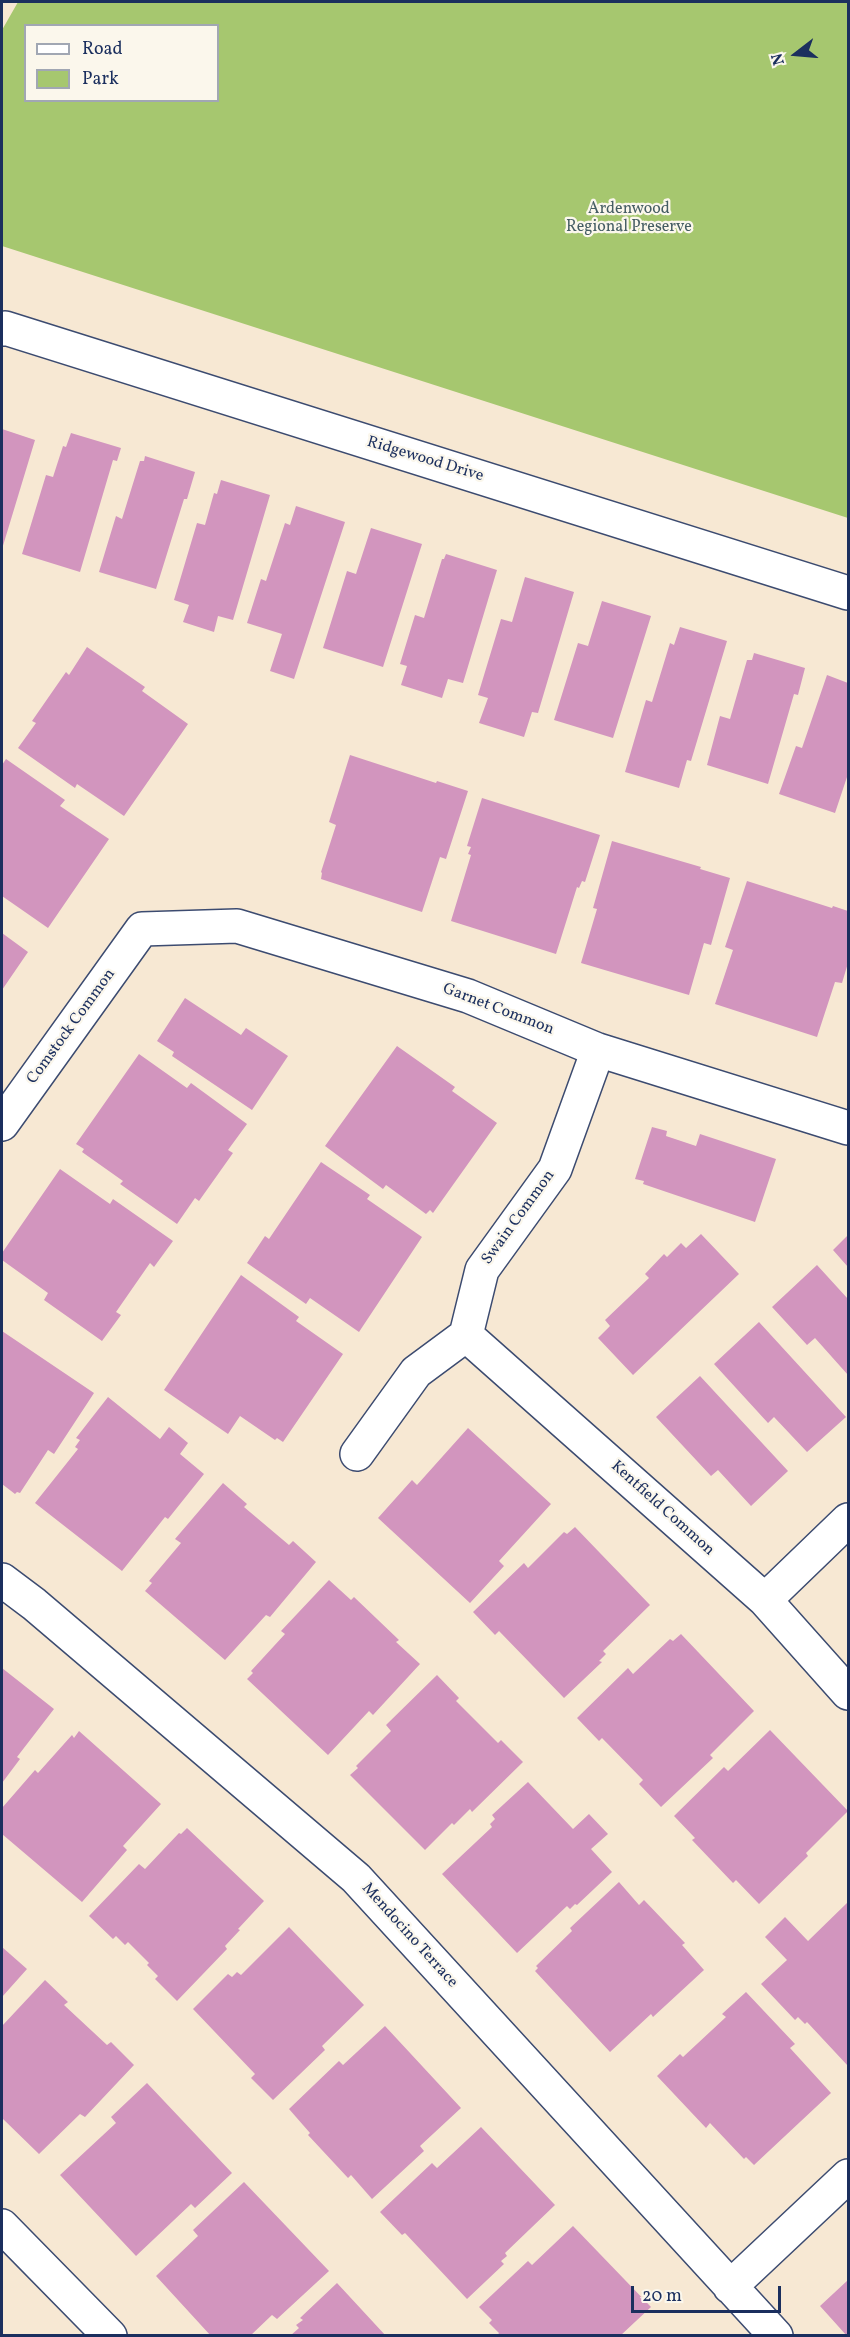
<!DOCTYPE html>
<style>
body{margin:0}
#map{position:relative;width:850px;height:2337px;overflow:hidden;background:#f7e8d3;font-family:Vollkorn,serif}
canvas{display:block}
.frame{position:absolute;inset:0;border:3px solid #1b2f5e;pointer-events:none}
.legend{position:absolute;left:24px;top:24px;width:195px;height:78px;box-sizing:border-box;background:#fbf7ec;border:2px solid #a1a7b3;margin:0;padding:8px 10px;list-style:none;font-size:18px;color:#1b2f5e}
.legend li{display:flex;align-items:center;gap:12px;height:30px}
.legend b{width:30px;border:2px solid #a1a7b3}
.north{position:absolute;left:766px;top:24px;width:60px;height:60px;-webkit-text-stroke:4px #fbf7ec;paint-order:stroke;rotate:254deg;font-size:16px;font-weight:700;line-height:24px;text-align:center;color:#1b2f5e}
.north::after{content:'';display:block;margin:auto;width:21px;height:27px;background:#1b2f5e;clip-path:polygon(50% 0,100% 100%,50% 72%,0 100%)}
.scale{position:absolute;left:631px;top:2286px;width:150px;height:27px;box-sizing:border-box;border:3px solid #1b2f5e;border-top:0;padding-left:8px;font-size:18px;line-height:21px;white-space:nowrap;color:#1b2f5e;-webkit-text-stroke:4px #fbf7ec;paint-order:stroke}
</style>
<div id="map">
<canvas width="850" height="2337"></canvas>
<div class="frame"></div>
<ul class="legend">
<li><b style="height:8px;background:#fff"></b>Road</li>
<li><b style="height:16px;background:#a6c76f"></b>Park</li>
</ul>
<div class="north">N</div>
<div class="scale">20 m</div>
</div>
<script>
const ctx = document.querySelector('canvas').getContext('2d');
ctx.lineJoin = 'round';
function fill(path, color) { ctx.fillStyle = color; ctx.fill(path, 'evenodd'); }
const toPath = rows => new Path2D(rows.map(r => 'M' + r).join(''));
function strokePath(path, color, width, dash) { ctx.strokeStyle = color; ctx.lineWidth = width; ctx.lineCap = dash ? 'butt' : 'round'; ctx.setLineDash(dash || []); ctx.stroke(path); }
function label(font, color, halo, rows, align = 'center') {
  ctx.font = font + ' Vollkorn,serif'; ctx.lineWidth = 4.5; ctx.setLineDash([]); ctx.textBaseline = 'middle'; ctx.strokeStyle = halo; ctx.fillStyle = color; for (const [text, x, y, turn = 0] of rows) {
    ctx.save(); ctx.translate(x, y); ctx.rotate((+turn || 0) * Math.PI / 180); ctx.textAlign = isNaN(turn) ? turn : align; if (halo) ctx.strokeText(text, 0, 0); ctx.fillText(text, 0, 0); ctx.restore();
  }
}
fill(toPath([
 [18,2,848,2,848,518,2,246,2,30],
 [26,26,218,26,218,100,26,100]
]), '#a6c76f');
fill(toPath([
 [2,429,35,440,2,549],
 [71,433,121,448,117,461,113,460,80,572,22,554,46,475,53,477,63,446,66,447],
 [145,456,195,472,187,499,184,499,156,589,99,572,116,516,122,519,140,461,144,461],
 [221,480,270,495,233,620,218,616,214,632,183,622,189,605,174,600,197,523,205,525,214,493,217,494],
 [296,506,345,522,294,679,270,671,282,634,247,623,261,579,266,581,285,523,290,525],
 [371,528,422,544,383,667,323,648,347,571,356,574],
 [446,554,497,570,463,683,448,679,442,698,401,685,407,666,400,664,415,615,424,618,442,559,444,559],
 [525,577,574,592,538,713,532,712,524,737,479,723,488,698,478,695,501,619,512,622],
 [602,601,651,616,613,738,554,720,578,643,588,646],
 [680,627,727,641,691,761,687,760,679,788,625,772,646,700,652,702,670,643,674,645],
 [87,647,145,687,142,691,188,724,124,816,77,784,75,788,18,748,36,723,32,721,66,672,69,675],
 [754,653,805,668,798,695,794,694,768,784,707,765,720,716,730,719,747,660,752,660],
 [827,675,848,683,848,774,835,813,779,794,796,746,802,748],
 [350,755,436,783,437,781,468,791,446,859,440,857,422,912,321,879,322,873,321,872,336,825,329,822],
 [6,759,65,800,60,806,109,839,48,928,2,896,2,765],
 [482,798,600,835,585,882,582,881,579,888,577,887,556,954,451,921,471,855,468,854,471,847,467,846],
 [612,841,701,867,700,869,730,878,711,945,704,943,689,995,581,963,597,909,593,908],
 [747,881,832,908,833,906,848,911,848,963,842,983,835,982,817,1037,715,1004,733,950,725,947],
 [2,933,28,952,2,990],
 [185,998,241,1035,246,1028,288,1056,252,1110,172,1056,174,1052,157,1041],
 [397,1046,455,1087,452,1091,497,1123,433,1213,430,1210,426,1214,386,1185,383,1189,325,1146],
 [139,1054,187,1088,191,1083,247,1124,228,1150,233,1153,199,1201,195,1198,177,1224,120,1184,123,1181,82,1152,84,1149,76,1144],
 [652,1127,667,1131,666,1136,696,1146,700,1134,776,1159,755,1222,643,1184,644,1181,635,1179],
 [321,1162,370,1195,367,1199,422,1237,359,1332,310,1298,306,1304,247,1263,265,1236,269,1239],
 [60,1169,110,1204,113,1199,173,1241,154,1267,150,1263,116,1312,121,1315,102,1341,44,1300,48,1293,2,1260,2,1253],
 [701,1234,739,1274,633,1375,598,1338,610,1326,605,1320,649,1278,645,1274,664,1254,667,1257,681,1243,686,1248],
 [848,1235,848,1267,833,1250],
 [817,1265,848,1299,848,1375,815,1338,807,1345,772,1307],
 [241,1275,299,1317,296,1321,343,1354,283,1442,277,1438,275,1440,240,1416,228,1434,164,1390],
 [759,1322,846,1417,807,1452,774,1417,768,1423,714,1364],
 [2,1331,94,1393,54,1454,48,1450,20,1493,17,1492,15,1494,2,1484],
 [700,1376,788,1471,751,1506,718,1470,711,1476,656,1417],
 [108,1397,160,1439,169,1427,188,1443,180,1454,204,1474,168,1519,165,1517,122,1571,35,1503,78,1449,75,1447,80,1440,76,1438],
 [468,1428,551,1504,499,1561,504,1566,470,1603,378,1518,412,1480,417,1485],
 [223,1483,247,1504,244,1507,289,1545,293,1541,316,1562,270,1617,266,1615,225,1660,145,1591,152,1583,149,1581,181,1543,175,1539],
 [575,1527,650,1605,603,1651,606,1654,599,1661,602,1662,564,1698,499,1631,495,1635,473,1612,524,1563,528,1568,564,1532,567,1534],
 [329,1580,351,1600,354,1597,399,1640,396,1642,420,1664,373,1715,369,1711,328,1755,247,1679,253,1673,251,1671,285,1634,281,1631],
 [681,1634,754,1711,710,1755,713,1758,661,1807,639,1784,643,1780,602,1738,599,1741,577,1718,628,1668,633,1674,670,1639,673,1641],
 [2,1668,54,1709,17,1757,20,1759,2,1783],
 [437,1675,459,1698,456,1701,498,1743,501,1740,523,1762,472,1812,470,1809,454,1825,452,1823,425,1850,350,1775,358,1768,356,1766,391,1731,386,1725],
 [770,1730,848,1811,806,1853,808,1856,759,1904,736,1880,733,1883,692,1840,695,1838,674,1816,724,1767,728,1771],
 [79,1731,161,1804,123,1846,127,1850,82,1902,2,1834,2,1808,35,1770,38,1773,72,1735,74,1738],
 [528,1782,573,1829,589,1814,608,1834,591,1849,612,1872,577,1905,575,1904,570,1909,567,1906,517,1953,442,1874,492,1827,490,1824,495,1819,492,1815],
 [187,1828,264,1901,238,1929,240,1930,225,1946,227,1949,177,2001,155,1979,158,1976,147,1965,149,1963,128,1942,125,1945,116,1936,113,1939,89,1916,139,1864,145,1869,179,1833,181,1834],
 [619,1882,639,1905,644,1900,685,1943,682,1945,704,1970,653,2017,651,2014,610,2052,535,1971,538,1968,536,1966,572,1931,570,1928],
 [848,1902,848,2066,807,2022,805,2024,798,2017,795,2020,761,1984,787,1960,765,1937,785,1917,808,1941],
 [289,1927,364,2005,322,2046,325,2050,273,2100,251,2078,255,2074,193,2009,228,1974,232,1977,237,1972,241,1975],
 [2,1947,27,1969,2,1997],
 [45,1980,68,2002,64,2005,107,2045,111,2042,134,2065,85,2117,80,2114,39,2154,2,2118,2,2026],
 [746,1992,795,2044,790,2048,831,2093,754,2165,746,2157,744,2159,710,2123,706,2128,657,2076,680,2054,683,2057,726,2017,722,2014],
 [385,2026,461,2108,420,2146,424,2151,372,2199,351,2175,348,2178,308,2135,310,2133,289,2109,339,2061,343,2065],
 [147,2083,232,2173,195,2208,191,2204,136,2256,60,2175,116,2123,111,2117],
 [481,2127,555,2205,505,2253,507,2256,501,2261,504,2264,467,2299,405,2233,402,2235,380,2212,432,2163,437,2168],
 [244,2182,329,2271,277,2319,272,2315,250,2336,211,2336,156,2276,198,2236,193,2230],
 [573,2226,651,2307,620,2336,497,2336,499,2333,489,2323,492,2320,479,2307,528,2261,532,2265],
 [848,2280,848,2336,847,2336,820,2306],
 [337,2283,386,2336,290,2336,299,2328,296,2325,303,2320,300,2318]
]), '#d295be');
const minor = toPath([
 [2,329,5,328,848,593],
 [2,1124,142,929,237,926,468,996,598,1050,848,1128],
 [466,1335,765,1600,848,1693],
 [357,1454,416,1372,466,1335,482,1270,555,1169,598,1050],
 [2,1580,34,1604,356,1878,776,2336],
 [765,1600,848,1520],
 [2,2226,110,2336],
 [730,2287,848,2176]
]);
strokePath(minor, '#3c4b70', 36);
strokePath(minor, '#fff', 33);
label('16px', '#455d63', '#fbf7ec', [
 ["Ardenwood",629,210],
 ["Regional Preserve",629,228]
]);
label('16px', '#1b2f5e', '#fbf7ec', [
 ["Ridgewood Drive",425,460,17],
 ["Garnet Common",498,1010,21],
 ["Comstock Common",72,1027,-54],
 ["Swain Common",519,1218,-54],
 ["Kentfield Common",662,1509,42],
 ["Mendocino Terrace",409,1936,48]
]);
</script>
